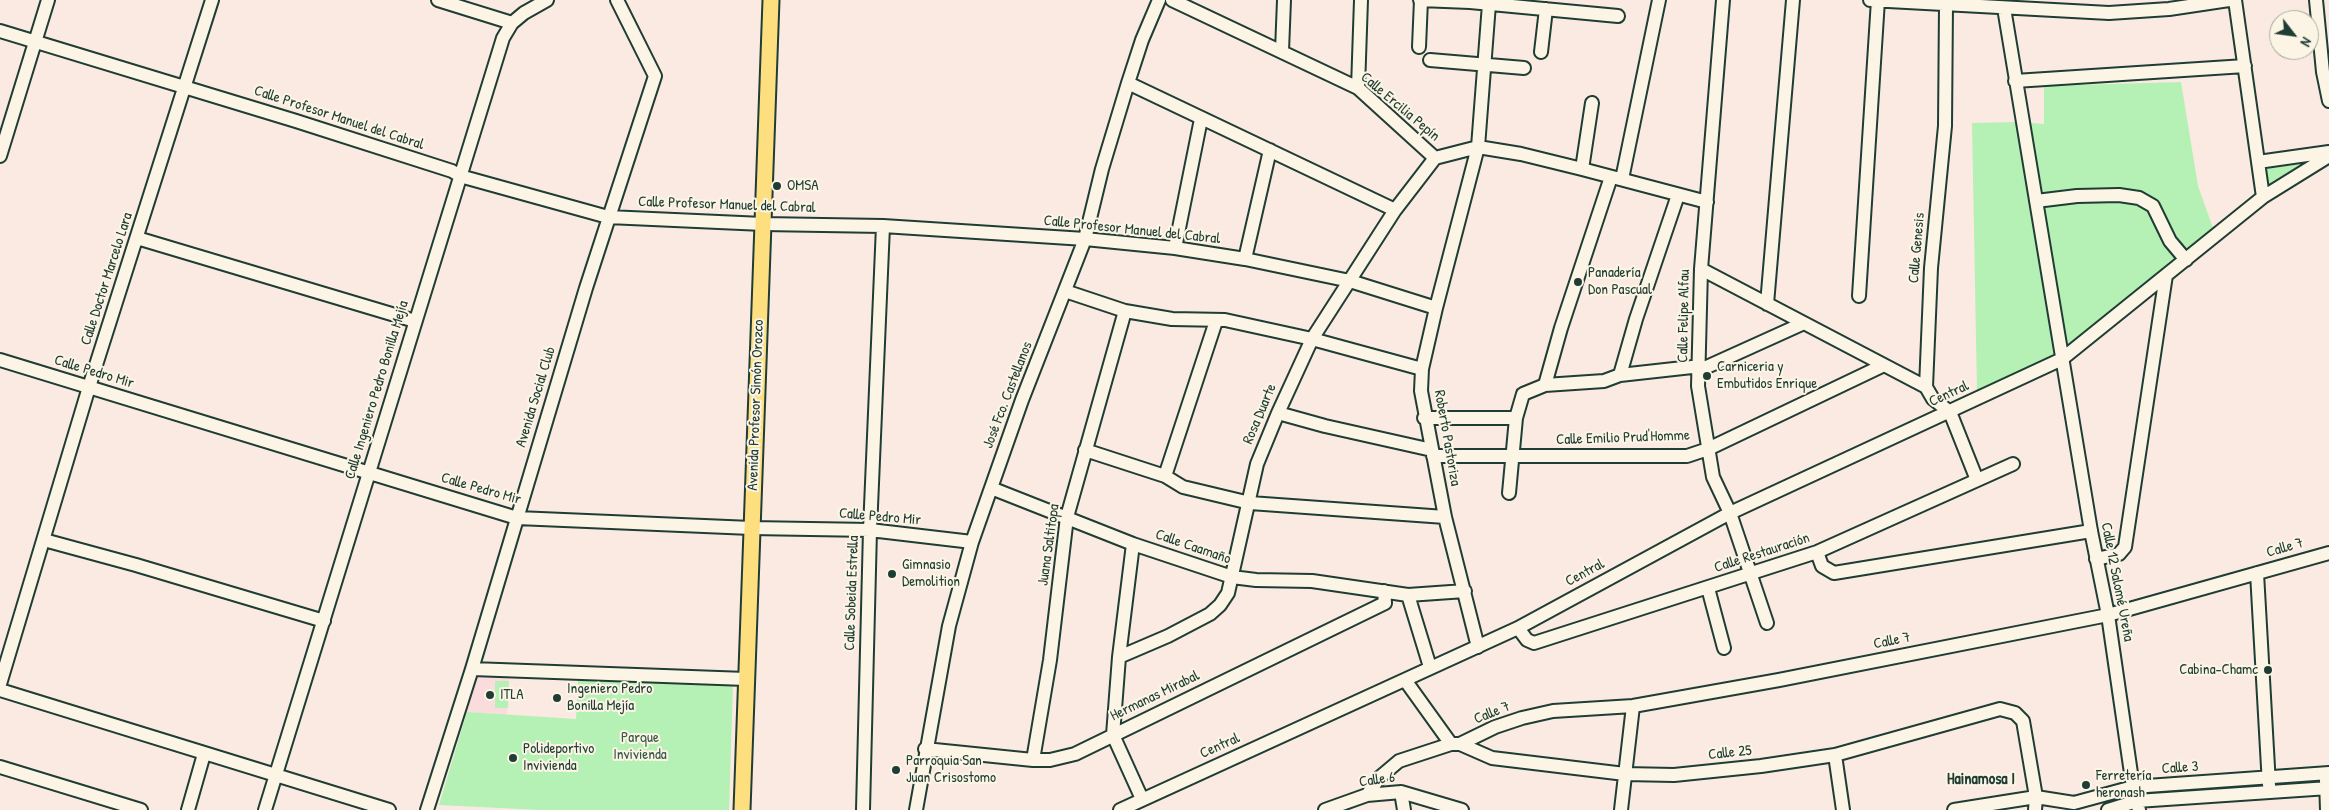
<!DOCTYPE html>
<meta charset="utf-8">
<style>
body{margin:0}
#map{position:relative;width:2329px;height:810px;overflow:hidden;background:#fbeae1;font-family:"Patrick Hand",sans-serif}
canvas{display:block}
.north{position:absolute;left:2269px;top:10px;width:50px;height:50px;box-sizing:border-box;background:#fcf5e5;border:1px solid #a4ab9e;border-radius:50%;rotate:120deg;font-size:14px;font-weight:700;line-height:20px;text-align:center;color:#1f3d34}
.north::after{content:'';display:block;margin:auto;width:18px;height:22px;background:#1f3d34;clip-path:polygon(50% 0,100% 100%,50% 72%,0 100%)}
</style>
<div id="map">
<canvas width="2329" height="810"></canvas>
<div class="north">N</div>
</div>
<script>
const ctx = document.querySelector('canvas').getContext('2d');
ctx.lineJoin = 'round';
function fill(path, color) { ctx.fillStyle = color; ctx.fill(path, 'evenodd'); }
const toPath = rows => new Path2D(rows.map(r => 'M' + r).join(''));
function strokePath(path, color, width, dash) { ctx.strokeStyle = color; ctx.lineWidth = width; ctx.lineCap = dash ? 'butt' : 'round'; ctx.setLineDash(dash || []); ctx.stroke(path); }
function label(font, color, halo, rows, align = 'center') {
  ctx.font = font + ' "Patrick Hand",sans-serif'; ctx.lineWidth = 4; ctx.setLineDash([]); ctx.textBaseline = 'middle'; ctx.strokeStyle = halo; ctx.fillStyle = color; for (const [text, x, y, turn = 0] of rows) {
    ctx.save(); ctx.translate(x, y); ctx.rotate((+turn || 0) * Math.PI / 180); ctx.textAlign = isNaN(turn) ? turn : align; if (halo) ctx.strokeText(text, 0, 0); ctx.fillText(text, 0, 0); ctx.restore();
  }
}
fill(toPath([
 [476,675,509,676,507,715,467,712]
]), '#fadcdc');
fill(toPath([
 [2181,82,2198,186,2213,228,2058,357,1977,392,1972,123,2017,122,2044,124,2044,86],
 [2315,162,2266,192,2262,169],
 [578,680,733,685,729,810,540,810,439,805,467,712,576,719],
 [495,681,509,681,508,708,495,708]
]), '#b5f0b4');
const minor = toPath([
 [438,0,512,23],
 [1172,0,1358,88,1435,158,1478,147,1521,154,1582,169,1707,202],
 [1420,0,1470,2,1618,16],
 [1723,0,1701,269,1698,386,1713,477,1730,513,1767,623],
 [1870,0,2109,13,2169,9,2229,0],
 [2235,0,2263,197],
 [2316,0,2323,72,2329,101],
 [1946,5,1945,126,1931,268,1926,387,1933,399,1950,412,1977,480],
 [2004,8,2091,531,2108,615,2133,787,2139,810],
 [0,31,296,121,452,171,460,176,608,217,763,224,883,226,1085,239,1175,248,1245,259,1350,281,1436,308],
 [1419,47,1421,0],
 [1282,51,1284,0],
 [1541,52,1546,9],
 [1430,60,1524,68],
 [2015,81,2245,66],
 [1128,83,1395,210],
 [1358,88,1361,0],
 [0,156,48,0],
 [2258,162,2329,152],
 [1582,169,1592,103],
 [1622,179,1659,0],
 [2036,201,2077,196,2119,195,2139,198,2153,206,2170,241,2186,260],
 [137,238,415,321],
 [1175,248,1201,119],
 [1245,259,1270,150],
 [1701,269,1926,387],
 [1065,291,1125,311,1172,319,1225,320,1312,339,1422,369],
 [1859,296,1878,0],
 [1767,304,1793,0],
 [0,360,517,518,751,528,870,530,972,542],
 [1620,375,1636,319,1678,195],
 [1545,385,1561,328,1611,177],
 [1278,413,1325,426,1432,450],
 [1424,418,1516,418],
 [1085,450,1165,476,1183,487,1250,503,1445,517],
 [1433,456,1687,456,1708,449,1884,365],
 [1165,476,1216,321],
 [991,488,1133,544,1232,577,1256,580,1312,581,1408,595,1465,591],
 [1509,493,1516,418,1523,394,1545,385,1604,381,1620,375,1692,367,1700,370,1804,323],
 [44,540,136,565,324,621],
 [1133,544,1119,657,1113,735,1142,799],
 [1817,552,1822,566,1834,573,2091,531],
 [2096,559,2119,554,2125,547,2166,275],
 [2257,573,2269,785],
 [1708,588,1724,648],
 [1408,595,1430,667],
 [1518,628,1527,640,1534,643,1817,552,2013,464],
 [1478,647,1445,517,1421,391,1422,369,1436,308,1478,147,1489,4],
 [1119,657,1168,636,1210,614,1220,605,1228,593,1257,464,1278,413,1312,339,1395,210,1435,158],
 [472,669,746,679],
 [1405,680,1451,744],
 [0,684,89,387,212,0],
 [0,690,389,810],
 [1460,744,1495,727,1522,718,1553,711,1633,706,1779,680,2108,615,2329,553],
 [925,749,1033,760,1050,760,1075,754,1385,603,1384,591],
 [1835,755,1843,810],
 [1033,760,1050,660,1067,517,1125,311],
 [0,767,141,810],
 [2326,780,2327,810],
 [1401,792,1404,810],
 [1367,795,1380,777,1399,761,1451,744,1460,744,1492,758,1625,774,1674,775,1761,766,1835,755,2000,709,2015,713,2023,721,2036,797,2035,810],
 [188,810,204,754],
 [265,810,503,38,512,23,524,13,547,0],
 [427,810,472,669,586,288,655,76,617,0],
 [863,810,870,530,883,226],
 [916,810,949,626,972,542,1022,400,1085,239,1102,169,1128,83,1142,40,1159,0],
 [1120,810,1518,628,1730,513,2062,359,2263,197,2329,156],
 [1325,810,1367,795,1401,792,1462,810],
 [1621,810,1633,706],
 [1954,810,2036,797,2074,803,2133,787,2329,773],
 [2108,810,2137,801,2329,788]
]);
const major = toPath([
 [742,810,771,0]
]);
strokePath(minor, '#1f3d34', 16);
strokePath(major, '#1f3d34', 19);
strokePath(minor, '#fcf5e5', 12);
strokePath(major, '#fedf80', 15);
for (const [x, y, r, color] of [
 [777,186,5,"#1f3d34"],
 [1578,282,5,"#1f3d34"],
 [1707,376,5,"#1f3d34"],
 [892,574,5,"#1f3d34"],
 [2268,670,5,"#1f3d34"],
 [490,695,5,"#1f3d34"],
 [557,698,5,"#1f3d34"],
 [513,758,5,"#1f3d34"],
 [896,770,5,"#1f3d34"],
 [2086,785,5,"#1f3d34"]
]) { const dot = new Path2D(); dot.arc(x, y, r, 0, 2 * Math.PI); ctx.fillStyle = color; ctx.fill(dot); strokePath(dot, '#fcf5e5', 2); }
label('15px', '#1f3d34', '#fcf5e5', [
 ["Calle Ercilia Pepín",1400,107,40],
 ["Calle Profesor Manuel del Cabral",339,118,18],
 ["Calle Profesor Manuel del Cabral",727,205,2],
 ["Calle Profesor Manuel del Cabral",1132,230,6],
 ["Calle Genesis",1917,248,-85],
 ["Calle Doctor Marcelo Lara",107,279,-72],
 ["Calle Felipe Alfau",1684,316,-89],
 ["Calle Pedro Mir",94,372,17],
 ["Calle Ingeniero Pedro Bonilla Mejía",377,390,-73],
 ["Central",1949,394,-25],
 ["José Fco. Castellanos",1008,395,-69],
 ["Avenida Social Club",536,397,-73],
 ["Avenida Profesor Simón Orozco",756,405,-88],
 ["Rosa Duarte",1260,414,-67],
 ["Roberto Pastoriza",1447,438,80],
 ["Calle Emilio Prud'Homme",1623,438,-2],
 ["Calle Pedro Mir",481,489,16],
 ["Calle Pedro Mir",880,517,5],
 ["Juana Saltitopa",1049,545,-82],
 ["Calle Caamaño",1193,547,19],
 ["Calle 7",2285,548,-16],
 ["Calle Restauración",1762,553,-18],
 ["Central",1585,573,-28],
 ["Calle 12 Salomé Ureña",2117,582,79],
 ["Calle Sobeida Estrella",852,593,-88],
 ["Calle 7",1892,641,-11],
 ["Hermanas Mirabal",1155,696,-26],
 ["Calle 7",1492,713,-22],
 ["Central",1220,746,-24],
 ["Calle 25",1730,753,-6],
 ["Calle 3",2180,768,-4],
 ["Calle 6",1377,780,-8]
]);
label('15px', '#1f3d34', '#fcf5e5', [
 ["OMSA",787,186],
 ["Panadería",1588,273],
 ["Don Pascual",1588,290],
 ["Carniceria y",1717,367],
 ["Embutidos Enrique",1717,384],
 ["Gimnasio",902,565],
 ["Demolition",902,582],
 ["Cabina-Chamc",2258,670,"right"],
 ["Ingeniero Pedro",567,689],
 ["Bonilla Mejía",567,706],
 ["ITLA",500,695],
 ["Polideportivo",523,749],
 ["Invivienda",523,766],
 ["Parroquia San",906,761],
 ["Juan Crisostomo",906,778],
 ["Ferretería",2096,776],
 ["heronash",2096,793]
], 'left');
label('15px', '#365847', '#fcf5e5', [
 ["Parque",640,738],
 ["Invivienda",640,755]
]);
label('bold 16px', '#1f3d34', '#fcf5e5', [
 ["Hainamosa I",1981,780]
]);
</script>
